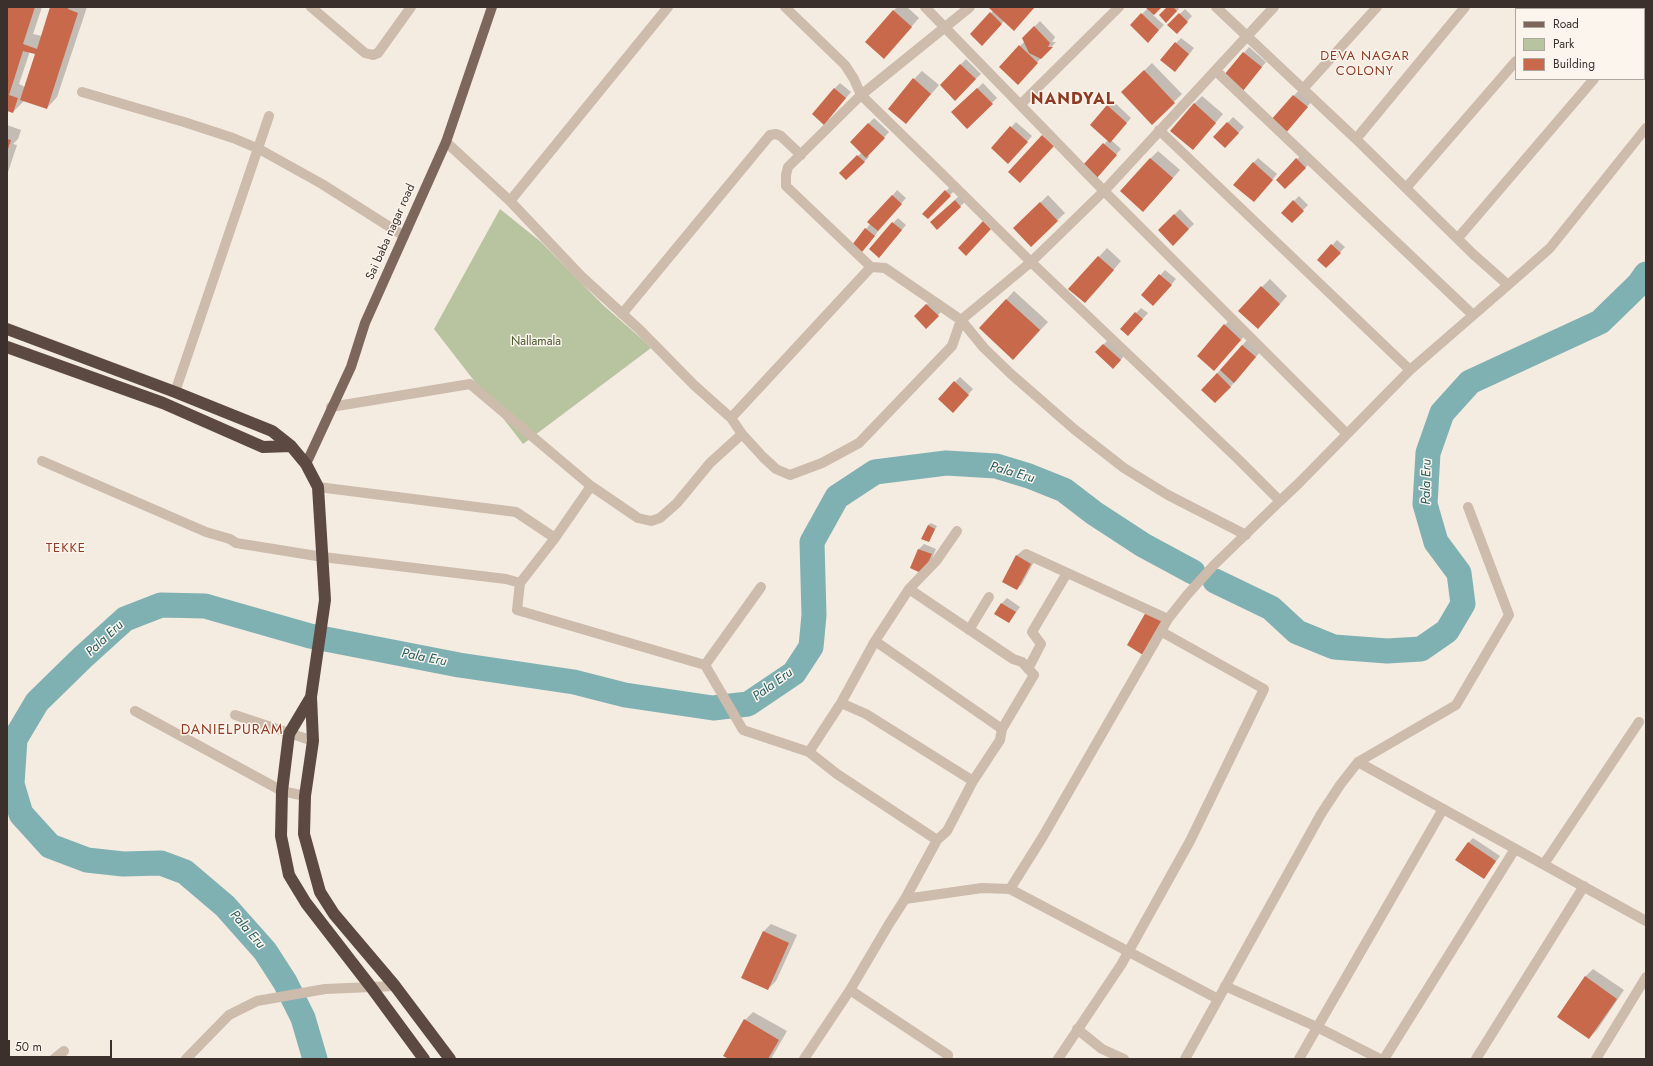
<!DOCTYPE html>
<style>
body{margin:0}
#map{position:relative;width:1653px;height:1066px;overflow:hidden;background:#f4ebe1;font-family:Jost,sans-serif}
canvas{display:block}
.frame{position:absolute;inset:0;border:8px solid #3b302b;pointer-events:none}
.legend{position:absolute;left:1515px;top:8px;width:130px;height:72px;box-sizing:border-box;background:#fbf5ee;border:1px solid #aea6a0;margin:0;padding:5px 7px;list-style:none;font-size:12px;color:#3b302b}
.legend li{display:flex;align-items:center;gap:8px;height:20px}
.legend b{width:20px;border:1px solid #aea6a0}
.scale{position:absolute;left:8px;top:1040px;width:104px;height:18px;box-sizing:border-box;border:2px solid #3b302b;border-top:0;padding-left:5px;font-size:12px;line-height:14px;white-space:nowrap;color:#3b302b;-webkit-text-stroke:3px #fbf5ee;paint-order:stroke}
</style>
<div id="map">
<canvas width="1653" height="1066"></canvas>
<div class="frame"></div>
<ul class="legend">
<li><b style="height:5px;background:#7d675c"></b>Road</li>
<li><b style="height:11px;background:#b8c4a0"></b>Park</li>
<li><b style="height:11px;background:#c8694b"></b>Building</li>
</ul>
<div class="scale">50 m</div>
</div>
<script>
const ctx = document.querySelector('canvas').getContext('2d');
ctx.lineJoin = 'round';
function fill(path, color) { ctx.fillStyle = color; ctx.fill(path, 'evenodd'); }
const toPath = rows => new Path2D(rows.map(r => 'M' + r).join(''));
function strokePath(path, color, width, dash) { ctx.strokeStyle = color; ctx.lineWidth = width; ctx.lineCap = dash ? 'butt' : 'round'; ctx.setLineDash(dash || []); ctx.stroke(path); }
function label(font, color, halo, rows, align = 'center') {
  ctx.font = font + ' Jost,sans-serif'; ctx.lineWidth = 3; ctx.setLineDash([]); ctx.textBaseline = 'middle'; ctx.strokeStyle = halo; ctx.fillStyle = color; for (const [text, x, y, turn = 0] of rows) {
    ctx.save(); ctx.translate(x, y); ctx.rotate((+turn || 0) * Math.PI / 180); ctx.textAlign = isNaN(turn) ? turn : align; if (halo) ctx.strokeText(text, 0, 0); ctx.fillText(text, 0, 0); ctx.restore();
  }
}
fill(toPath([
 [500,209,541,242,603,305,644,341,651,348,523,444,434,329]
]), '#b8c4a0');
fill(toPath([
 [7,7,42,7,33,34,42,36,51,7,87,7,57,97,47,108,24,101,13,112,7,110],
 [30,51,36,53,25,87,19,84],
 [897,7,907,7,919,18,892,49,866,42],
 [991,7,1035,7,1022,21,1004,21,987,40,971,34,993,11],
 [1147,7,1161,7,1153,15,1164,25,1148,41,1142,14,1148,8],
 [1169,7,1177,7,1179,9,1166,21],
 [1185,9,1192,16,1177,33,1169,25],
 [1040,21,1055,37,1052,42,1056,42,1018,83,1000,67,1025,41,1023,38],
 [1181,38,1194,48,1180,66,1176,43],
 [1249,47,1266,62,1248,84,1225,75],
 [966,59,981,74,955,99,941,85],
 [1152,63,1182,94,1152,123,1122,92],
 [922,71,939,85,913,115,914,79],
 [840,83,851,92,829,118,835,88],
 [983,83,997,98,967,127,953,112],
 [1299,90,1312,101,1290,127,1272,121],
 [1202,96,1223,114,1200,141,1194,104],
 [1113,101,1131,118,1111,140,1121,149,1102,171,1085,165,1108,140,1108,106],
 [1233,117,1244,127,1225,147,1215,137],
 [874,118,889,132,868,155,869,157,846,179,841,173,862,152,851,142],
 [1016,122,1032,136,1013,157,992,148],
 [7,125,21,130,18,139,13,144,17,145,7,175],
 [1158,151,1180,170,1151,203,1150,159],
 [1302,154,1311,162,1285,188,1277,180],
 [1258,158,1277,174,1259,196,1253,163],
 [951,186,955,190,928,218,924,213],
 [897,190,906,198,878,230,879,230,867,246,866,229],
 [960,195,966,201,937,228,937,217],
 [1048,195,1065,213,1031,245,1015,228],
 [1299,196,1308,205,1292,221,1282,213],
 [1180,209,1194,224,1173,244,1159,230],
 [898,218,906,225,884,251,893,223],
 [1337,240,1345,247,1331,262,1318,260],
 [1107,248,1121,261,1093,294,1070,289],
 [1165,270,1176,279,1158,300,1142,295],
 [1270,279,1287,296,1266,320,1262,287],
 [1014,291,1048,322,1021,351,980,328],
 [932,299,943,310,926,327,915,316],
 [1141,308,1148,313,1128,335,1136,313],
 [1232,317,1249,331,1222,361,1225,325],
 [1109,339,1125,355,1118,363,1096,352],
 [1247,340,1260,352,1236,381,1215,402,1202,390],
 [960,377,973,389,958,406,955,382],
 [931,523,937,526,929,541,928,525],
 [924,544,936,549,928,568,912,568,919,549],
 [1022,551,1036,558,1022,584,1017,589,1016,556],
 [1007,598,1020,607,1009,622,1002,603],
 [1473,838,1500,856,1484,878,1468,843],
 [771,924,797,935,776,981,768,989,763,932],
 [1593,969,1624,990,1597,1030,1589,1038,1585,977],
 [753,1012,787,1031,771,1059,731,1059,745,1020]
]), '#0003');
strokePath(toPath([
 [1215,581,1271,608,1297,632,1334,647,1387,651,1421,649,1447,631,1463,604,1459,573,1436,542,1425,504,1428,453,1442,413,1470,382,1600,322,1639,284,1646,274],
 [315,1059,303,1018,285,982,265,951,225,906,185,872,161,863,123,864,87,860,50,846,21,814,12,784,15,739,37,702,82,658,125,619,161,605,205,606,310,636,459,665,574,682,625,695,713,708,748,704,794,673,811,647,814,615,812,542,837,497,875,472,946,463,996,466,1029,476,1064,490,1094,513,1143,545,1193,572]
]), '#7fb0b2', 25);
fill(toPath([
 [7,7,35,7,23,44,37,49,50,7,69,7,68,9,78,13,47,109,20,100,35,54,23,51,9,95,18,98,13,113,7,111],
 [990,7,1033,7,1034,8,1014,31,989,8],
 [1145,7,1162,7,1154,15],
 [1167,7,1173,7,1177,11,1166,23,1159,15],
 [893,10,912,27,884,59,865,42],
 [990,12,1002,24,982,46,970,34],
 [1141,13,1159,30,1148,43,1130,25],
 [1179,13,1188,22,1177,34,1167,25],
 [1034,26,1050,43,1048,47,1053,47,1041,59,1029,53,1022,38],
 [1175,42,1189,54,1175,72,1160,60],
 [1019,45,1038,63,1018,85,999,67],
 [1243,52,1262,67,1243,91,1224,75],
 [960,64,976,79,955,101,940,85],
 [1144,70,1175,103,1152,125,1121,92],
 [913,78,931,94,906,124,888,109],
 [834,88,846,98,824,125,812,114],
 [977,88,993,104,967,129,951,112],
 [1293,95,1308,107,1285,134,1270,121],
 [1194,103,1216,123,1193,150,1170,131],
 [1107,105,1127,123,1110,143,1090,125],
 [1227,122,1239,133,1225,148,1213,137],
 [868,123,885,138,866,158,850,142],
 [1010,126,1028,142,1008,164,991,148],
 [1042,135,1054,146,1020,183,1008,172],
 [7,139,11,140,7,152],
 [1103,143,1117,155,1097,178,1083,165],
 [857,155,865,162,846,180,839,173],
 [1150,158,1173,178,1143,212,1120,191],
 [1296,158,1306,168,1285,189,1276,180],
 [1253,162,1273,180,1254,202,1233,185],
 [945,190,951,196,928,219,922,214],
 [892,195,902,204,878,231,867,222],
 [955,200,961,207,937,230,930,222],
 [1293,200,1304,211,1292,223,1281,213],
 [1040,202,1058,221,1031,247,1013,228],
 [1174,214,1189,229,1173,246,1158,230],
 [983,221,991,229,966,256,958,248],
 [892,222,902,230,879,258,869,249],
 [865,228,875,236,862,252,852,245],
 [1331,244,1341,253,1326,268,1317,260],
 [1098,256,1114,270,1085,303,1068,289],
 [1159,274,1172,285,1153,306,1141,295],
 [1261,286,1280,304,1258,329,1238,311],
 [1006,299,1040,330,1013,360,979,328],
 [926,304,939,316,926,329,914,316],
 [1135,312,1143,319,1128,336,1120,329],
 [1224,324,1241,340,1214,371,1197,356],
 [1103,344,1121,360,1113,369,1095,352],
 [1242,345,1256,357,1234,383,1220,370],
 [1217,373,1231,387,1215,403,1201,390],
 [954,381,969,395,953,413,938,399],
 [928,525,935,529,929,542,921,539],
 [918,549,932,554,923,574,910,568],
 [1016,555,1031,564,1017,590,1002,582],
 [1001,603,1016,612,1009,623,994,614],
 [1146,612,1162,621,1143,655,1127,645],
 [1468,842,1496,861,1484,879,1455,860],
 [763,931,789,943,768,990,741,978],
 [1585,976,1617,999,1589,1039,1557,1017],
 [744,1019,779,1040,768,1059,729,1059,723,1056]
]), '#c8694b');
strokePath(toPath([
 [311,7,365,53,373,55,378,53,411,7],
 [785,7,845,65,854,79,861,95,938,170,1031,262,1239,460,1280,501,1214,565,1187,595,1168,619,1042,838,1010,889,982,888,905,899,889,924,850,990,804,1059],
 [925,7,1104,191,1346,433],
 [970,7,861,95,788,167,786,175,786,186,871,267,885,268,961,320,984,348,1011,374,1074,429,1124,468,1168,495,1246,535],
 [1216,7,1356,139,1465,7],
 [1626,7,1628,9],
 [1560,9,1562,7],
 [1644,24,1646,26],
 [1216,71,1473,315],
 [1303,89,1377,7],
 [82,92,184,122,233,138,259,149,322,184,404,236],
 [1021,104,1119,7],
 [1159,130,1410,370],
 [1356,139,1473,254,1508,285,1550,248,1646,128],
 [446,142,510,201,581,276,640,330,694,385,731,418,742,434,763,457,776,469,790,475,822,463,859,443,952,346,961,320,1031,262,1104,191,1274,7],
 [1406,188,1516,61],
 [510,201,668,7],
 [1458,238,1594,79],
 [622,314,770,135,776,134,781,136,801,155],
 [175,392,269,116],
 [331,407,470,384,591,486,638,518,651,521,660,518,677,503,710,463,742,434],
 [731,418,871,267],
 [42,461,206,532,230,539,236,543,323,557,506,579,520,583,555,538,591,486],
 [318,487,516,512,555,538],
 [1280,501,1299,483,1410,370,1508,285],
 [1026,554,1168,619],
 [520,583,517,610,705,665],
 [761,587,705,665,743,730,809,752,837,774,937,840],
 [969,630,989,597],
 [875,641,1002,729],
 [1028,669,1041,644,1032,632,1067,573],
 [841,703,866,714,973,781],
 [135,711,282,791,305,796],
 [235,715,313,741],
 [809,752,841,703,875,641,909,589,937,560,957,531],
 [1358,762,1456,705,1509,615,1468,507],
 [1544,864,1639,722],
 [1010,889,1218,999],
 [905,899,937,840,947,831,973,781,1000,740,1002,729,1034,675,1022,662,1013,659,909,589],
 [1225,986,1317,1027,1380,1059],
 [850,990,948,1055,947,1059],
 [1077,1029,1102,1049,1124,1059],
 [54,1059,64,1051],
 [186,1059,229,1015,257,1001,325,989,395,986],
 [1058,1059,1121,965,1190,841,1264,689,1162,632],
 [1185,1059,1321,814,1340,785,1358,762,1646,921],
 [1299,1059,1443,809],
 [1384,1059,1515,849],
 [1476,1059,1584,886],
 [1596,1059,1646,977]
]), '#cdbbac', 10);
strokePath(toPath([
 [306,464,351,367,365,323,446,142,492,7]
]), '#7d675c', 10);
strokePath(toPath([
 [7,329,175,392,272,431,291,446,306,464,318,487,325,600,311,697,313,741,305,796,304,834,320,892,334,914,395,986,450,1059],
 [7,347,163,403,263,447,291,446],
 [311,697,289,734,282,791,281,836,289,875,306,903,371,987,424,1059]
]), '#5c4a42', 12);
label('12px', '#3b302b', '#fbf5ee', [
 ["Sai baba nagar road",391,232,-66]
]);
label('12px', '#4a5a2e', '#fbf5ee', [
 ["Nallamala",536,342]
]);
ctx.letterSpacing = '1px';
label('13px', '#8c3b22', '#fbf5ee', [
 ["DEVA NAGAR",1365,57],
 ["COLONY",1365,72],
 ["TEKKE",66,549]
]);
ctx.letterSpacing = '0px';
label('italic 13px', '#1f5a5e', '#fbf5ee', [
 ["Pala Eru",1012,473,16],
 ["Pala Eru",1427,482,-89],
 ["Pala Eru",105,639,-43],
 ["Pala Eru",424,658,11],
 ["Pala Eru",773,685,-36],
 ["Pala Eru",247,930,49]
]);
ctx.letterSpacing = '1px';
label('14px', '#8c3b22', '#fbf5ee', [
 ["DANIELPURAM",232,731]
]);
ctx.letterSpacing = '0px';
ctx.letterSpacing = '1px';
label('bold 16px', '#8c3b22', '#fbf5ee', [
 ["NANDYAL",1073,100]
]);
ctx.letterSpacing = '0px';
</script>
